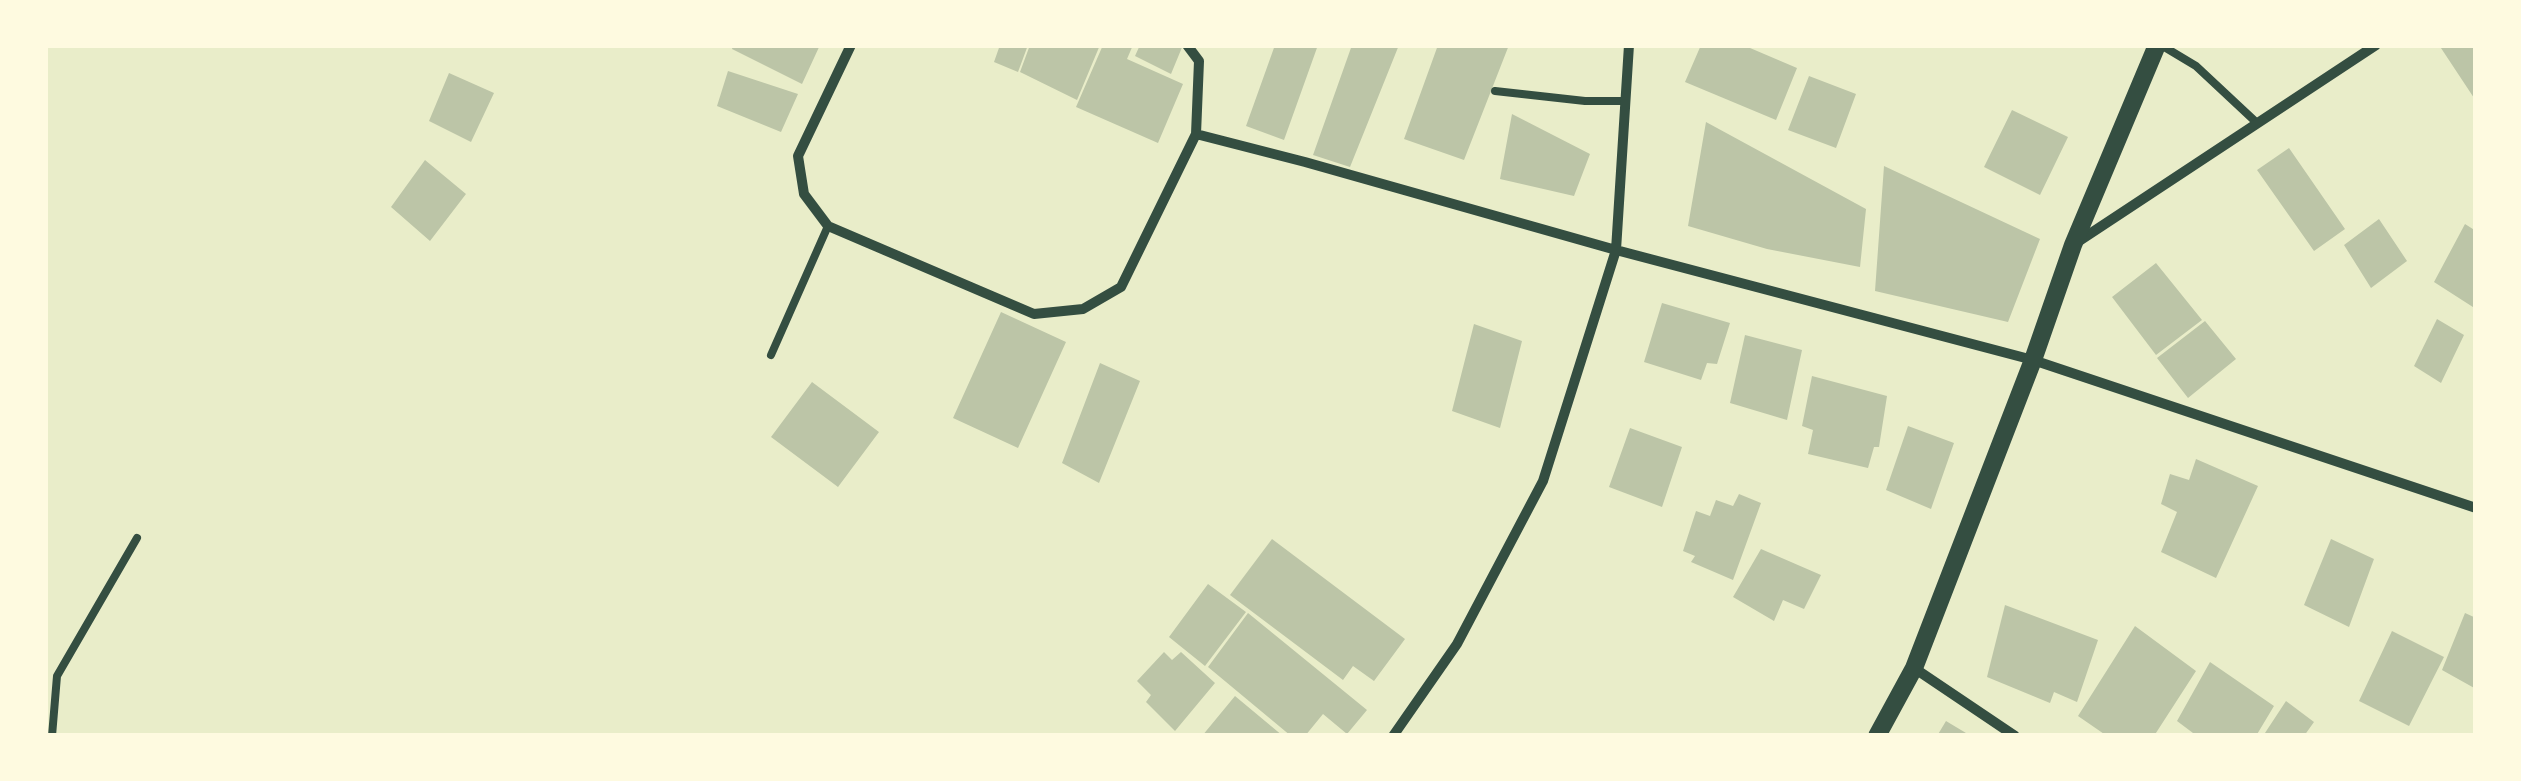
<!DOCTYPE html>
<style>
body{margin:0}
#map{position:relative;width:2521px;height:781px;overflow:hidden;background:#e9edc9;font-family:Commissioner,sans-serif}
canvas{display:block}
.frame{position:absolute;inset:0;border:48px solid #fefae0;pointer-events:none}
</style>
<div id="map">
<canvas width="2521" height="781"></canvas>
<div class="frame"></div>
</div>
<script>
const ctx = document.querySelector('canvas').getContext('2d');
ctx.lineJoin = 'round';
function fill(path, color) { ctx.fillStyle = color; ctx.fill(path, 'evenodd'); }
const toPath = rows => new Path2D(rows.map(r => 'M' + r).join(''));
function strokePath(path, color, width, dash) { ctx.strokeStyle = color; ctx.lineWidth = width; ctx.lineCap = dash ? 'butt' : 'round'; ctx.setLineDash(dash || []); ctx.stroke(path); }
fill(toPath([
 [733,45,820,45,802,84,732,49],
 [1000,45,1028,45,1018,72,994,62],
 [1030,45,1100,45,1077,100,1020,72],
 [1103,45,1133,45,1127,59,1183,84,1158,143,1076,107],
 [1140,45,1183,45,1171,74,1135,56],
 [1275,45,1318,45,1284,140,1246,126],
 [1352,45,1399,45,1350,167,1313,155],
 [1438,45,1509,45,1464,160,1404,139],
 [1701,45,1743,45,1797,68,1776,120,1685,82],
 [2439,45,2476,45,2476,101],
 [728,71,798,94,781,132,717,106],
 [449,73,494,93,471,142,429,121],
 [1809,76,1856,94,1836,148,1788,130],
 [2012,110,2068,137,2040,195,1984,167],
 [1512,114,1590,154,1574,196,1500,179],
 [1706,122,1866,209,1860,267,1767,249,1688,226],
 [2289,148,2345,229,2314,251,2257,170],
 [425,160,466,194,430,241,391,207],
 [1884,166,2040,239,2008,322,1875,291],
 [2379,219,2407,261,2371,288,2344,245],
 [2465,224,2476,231,2476,309,2434,282],
 [2156,263,2202,320,2156,355,2112,297],
 [1662,303,1730,323,1717,364,1707,363,1701,380,1644,362],
 [1001,312,1066,342,1018,448,953,418],
 [2437,319,2464,335,2441,383,2414,366],
 [2205,321,2236,359,2188,398,2157,358],
 [1474,324,1522,341,1500,428,1452,411],
 [1745,335,1802,350,1787,420,1730,403],
 [1100,363,1140,381,1099,483,1062,463],
 [1812,376,1887,396,1879,447,1874,447,1868,468,1808,454,1813,430,1802,426],
 [812,382,879,432,838,487,771,437],
 [1908,426,1954,443,1931,509,1886,490],
 [1630,428,1682,447,1662,507,1609,487],
 [2196,459,2258,486,2216,578,2161,552,2177,512,2161,504,2170,474,2189,480],
 [1739,494,1761,503,1733,580,1691,562,1695,556,1683,551,1696,511,1710,516,1716,500,1733,506],
 [1272,539,1405,639,1374,681,1353,666,1343,680,1230,595],
 [2331,539,2374,559,2349,627,2304,605],
 [1761,549,1821,575,1804,609,1783,600,1774,621,1733,597],
 [1208,584,1246,612,1205,666,1169,637],
 [2005,605,2098,640,2077,702,2054,692,2050,703,1987,677],
 [1248,613,1367,710,1347,734,1323,714,1305,736,1291,736,1208,667],
 [2465,613,2476,618,2476,689,2442,670],
 [2135,626,2196,671,2154,736,2107,736,2078,716],
 [2392,631,2444,657,2409,726,2359,701],
 [1164,652,1172,660,1181,652,1215,683,1175,731,1146,702,1151,695,1137,681],
 [2210,662,2274,706,2256,736,2197,736,2177,721],
 [1235,696,1283,736,1202,736],
 [2286,701,2314,722,2304,736,2263,736],
 [1946,721,1971,736,1937,736]
]), '#bcc5a7');
strokePath(toPath([
 [2161,45,2196,66,2257,123],
 [1495,91,1585,101,1625,101],
 [771,355,828,226],
 [52,736,57,676,137,538]
]), '#344e41', 8);
strokePath(toPath([
 [851,45,798,156,804,194,828,226,1034,314,1083,309,1121,287,1196,134,1199,61,1187,45],
 [1196,134,1305,162,1616,250,2033,360,2476,508],
 [2076,243,2376,45],
 [1914,668,2015,736],
 [1393,736,1457,644,1543,481,1616,250,1629,45]
]), '#344e41', 10);
strokePath(toPath([
 [1877,736,1914,668,2033,360,2073,245,2157,45]
]), '#344e41', 18);
</script>
